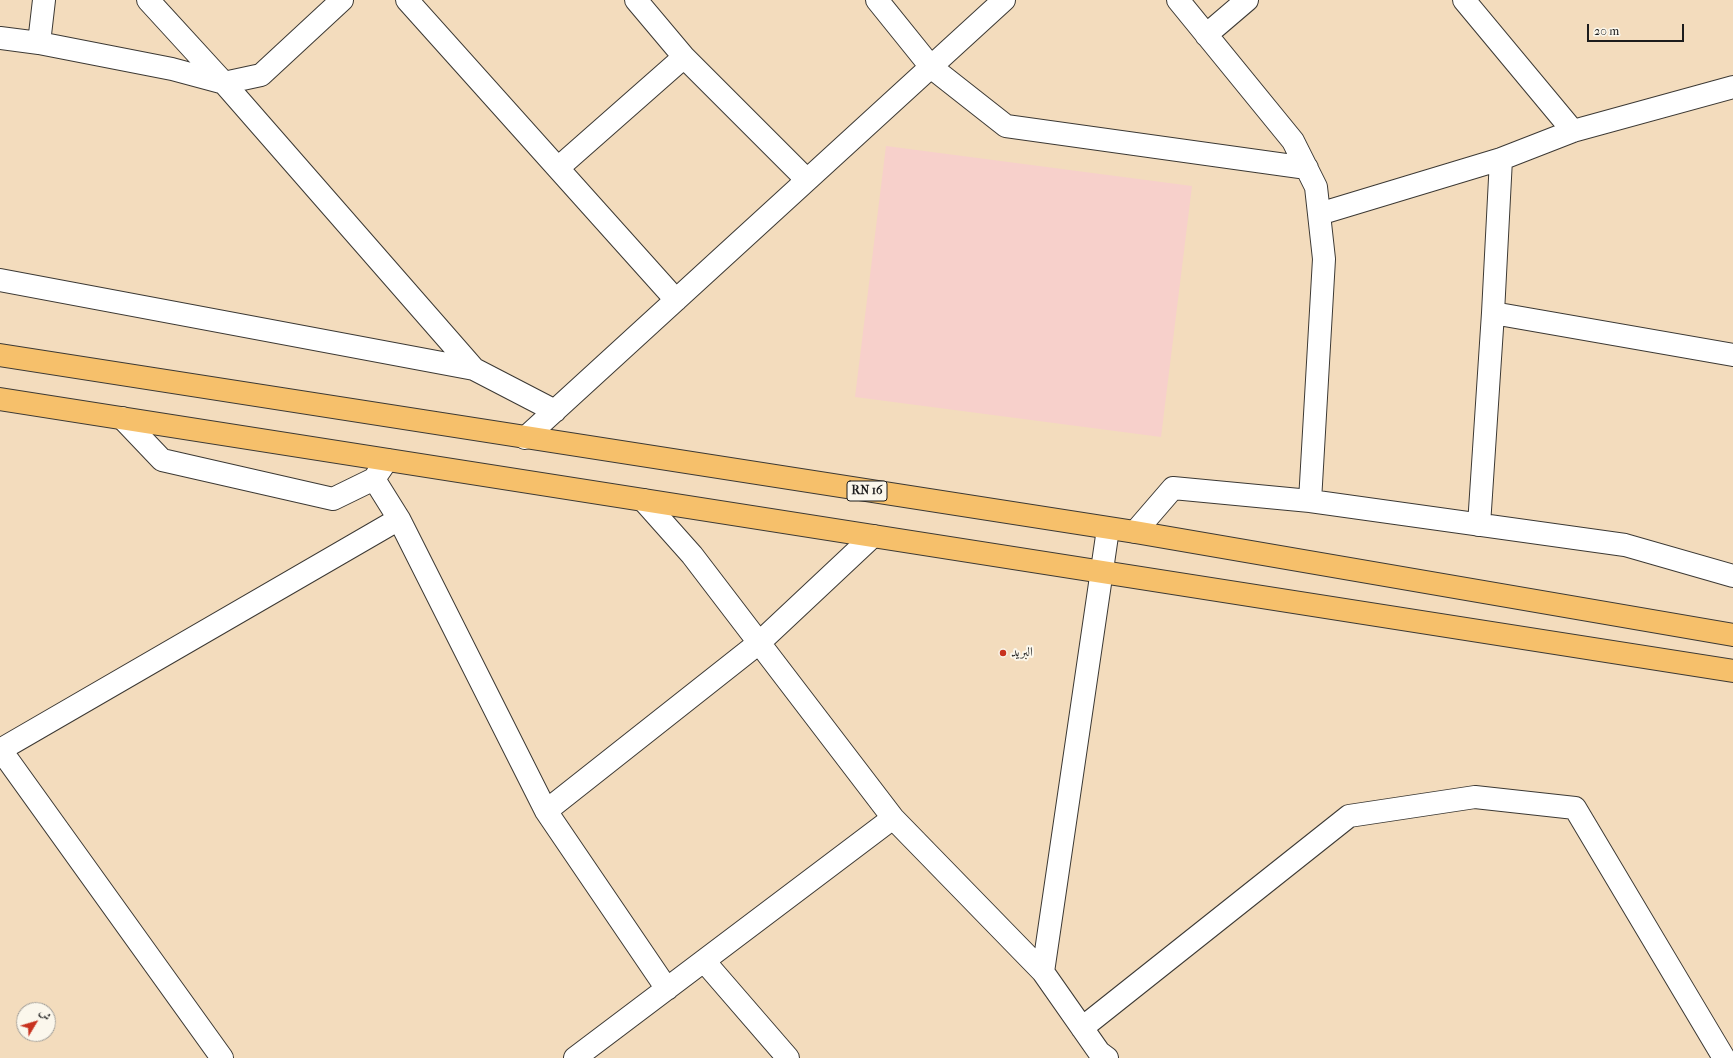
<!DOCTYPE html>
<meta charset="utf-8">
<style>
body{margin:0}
#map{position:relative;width:1733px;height:1058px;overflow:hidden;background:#f3dcbd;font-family:"IM FELL French Canon",Amiri,serif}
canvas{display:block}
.north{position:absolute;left:16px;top:1002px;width:40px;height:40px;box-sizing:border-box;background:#fbf7ec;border:1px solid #a29f99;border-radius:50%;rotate:52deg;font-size:11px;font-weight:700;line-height:16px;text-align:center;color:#1c1c1c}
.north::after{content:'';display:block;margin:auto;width:14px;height:18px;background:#c8321e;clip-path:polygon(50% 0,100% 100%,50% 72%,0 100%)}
.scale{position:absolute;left:1587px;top:24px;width:97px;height:18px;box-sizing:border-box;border:2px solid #1c1c1c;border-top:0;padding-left:5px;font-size:12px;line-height:14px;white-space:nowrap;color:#1c1c1c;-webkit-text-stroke:3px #fbf7ec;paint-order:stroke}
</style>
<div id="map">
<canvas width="1733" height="1058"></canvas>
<div class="north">ش</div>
<div class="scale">20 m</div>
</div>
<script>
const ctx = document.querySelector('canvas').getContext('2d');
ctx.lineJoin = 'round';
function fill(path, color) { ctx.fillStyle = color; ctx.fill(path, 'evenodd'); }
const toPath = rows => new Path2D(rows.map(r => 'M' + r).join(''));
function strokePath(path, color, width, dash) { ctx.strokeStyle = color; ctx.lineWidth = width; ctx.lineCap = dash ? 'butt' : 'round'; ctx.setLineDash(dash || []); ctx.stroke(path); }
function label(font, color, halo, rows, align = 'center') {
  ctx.font = font + ' "IM FELL French Canon",Amiri,serif'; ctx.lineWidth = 4; ctx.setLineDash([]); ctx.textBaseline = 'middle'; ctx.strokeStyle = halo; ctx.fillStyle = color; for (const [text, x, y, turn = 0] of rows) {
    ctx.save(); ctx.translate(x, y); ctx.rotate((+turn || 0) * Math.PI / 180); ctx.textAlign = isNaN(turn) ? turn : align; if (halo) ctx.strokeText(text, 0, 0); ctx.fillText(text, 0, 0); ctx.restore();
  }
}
fill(toPath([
 [886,146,1192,186,1161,437,855,397]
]), '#f7d0cb');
const minor = toPath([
 [148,0,224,83,474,369],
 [407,0,676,300],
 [636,0,684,57,807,180],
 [877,0,931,67,1006,126,1307,168],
 [1178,0,1293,141,1316,187,1324,259,1310,501],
 [1464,0,1573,131],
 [1206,35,1247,0],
 [0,38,39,43,172,69,224,83,261,75,342,0],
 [39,43,44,0],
 [558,168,684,57],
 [1319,214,1501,159,1573,131,1733,87],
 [0,280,474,369,555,411],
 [1493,313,1733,355],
 [122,418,162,460,333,499,374,479,387,460],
 [525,438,1004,0],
 [374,479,399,519],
 [643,500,692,555,893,818,1043,972],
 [1479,525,1493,313,1501,159],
 [1135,532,1173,488,1310,501,1625,545,1733,576],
 [0,749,222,1058],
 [0,750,399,519,546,811,667,989],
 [546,811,760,642,873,536],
 [704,961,788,1058],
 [1082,1028,1349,816,1475,797,1575,808,1724,1058],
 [575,1058,893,818],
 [1107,1058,1099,1052,1043,972,1108,529]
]);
const major = toPath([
 [0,355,1135,532,1733,635],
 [0,399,1733,671]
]);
strokePath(minor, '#3c3934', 24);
strokePath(major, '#3c3934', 24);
strokePath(minor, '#fff', 22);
strokePath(major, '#f6c06b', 22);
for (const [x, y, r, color] of [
 [1003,653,4,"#c8321e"]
]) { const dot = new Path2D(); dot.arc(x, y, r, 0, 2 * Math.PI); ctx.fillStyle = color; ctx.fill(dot); strokePath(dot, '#fbf7ec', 1.5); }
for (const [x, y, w] of [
 [867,491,40]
]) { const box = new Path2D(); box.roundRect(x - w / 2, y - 10, w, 20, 3); ctx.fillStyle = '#fbf7ec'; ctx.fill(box); strokePath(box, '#1c1c1c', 1); }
label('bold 12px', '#1c1c1c', null, [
 ["RN 16",867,491]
]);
label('13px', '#1c1c1c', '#fbf7ec', [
 ["البريد",1011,653]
], 'left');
</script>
